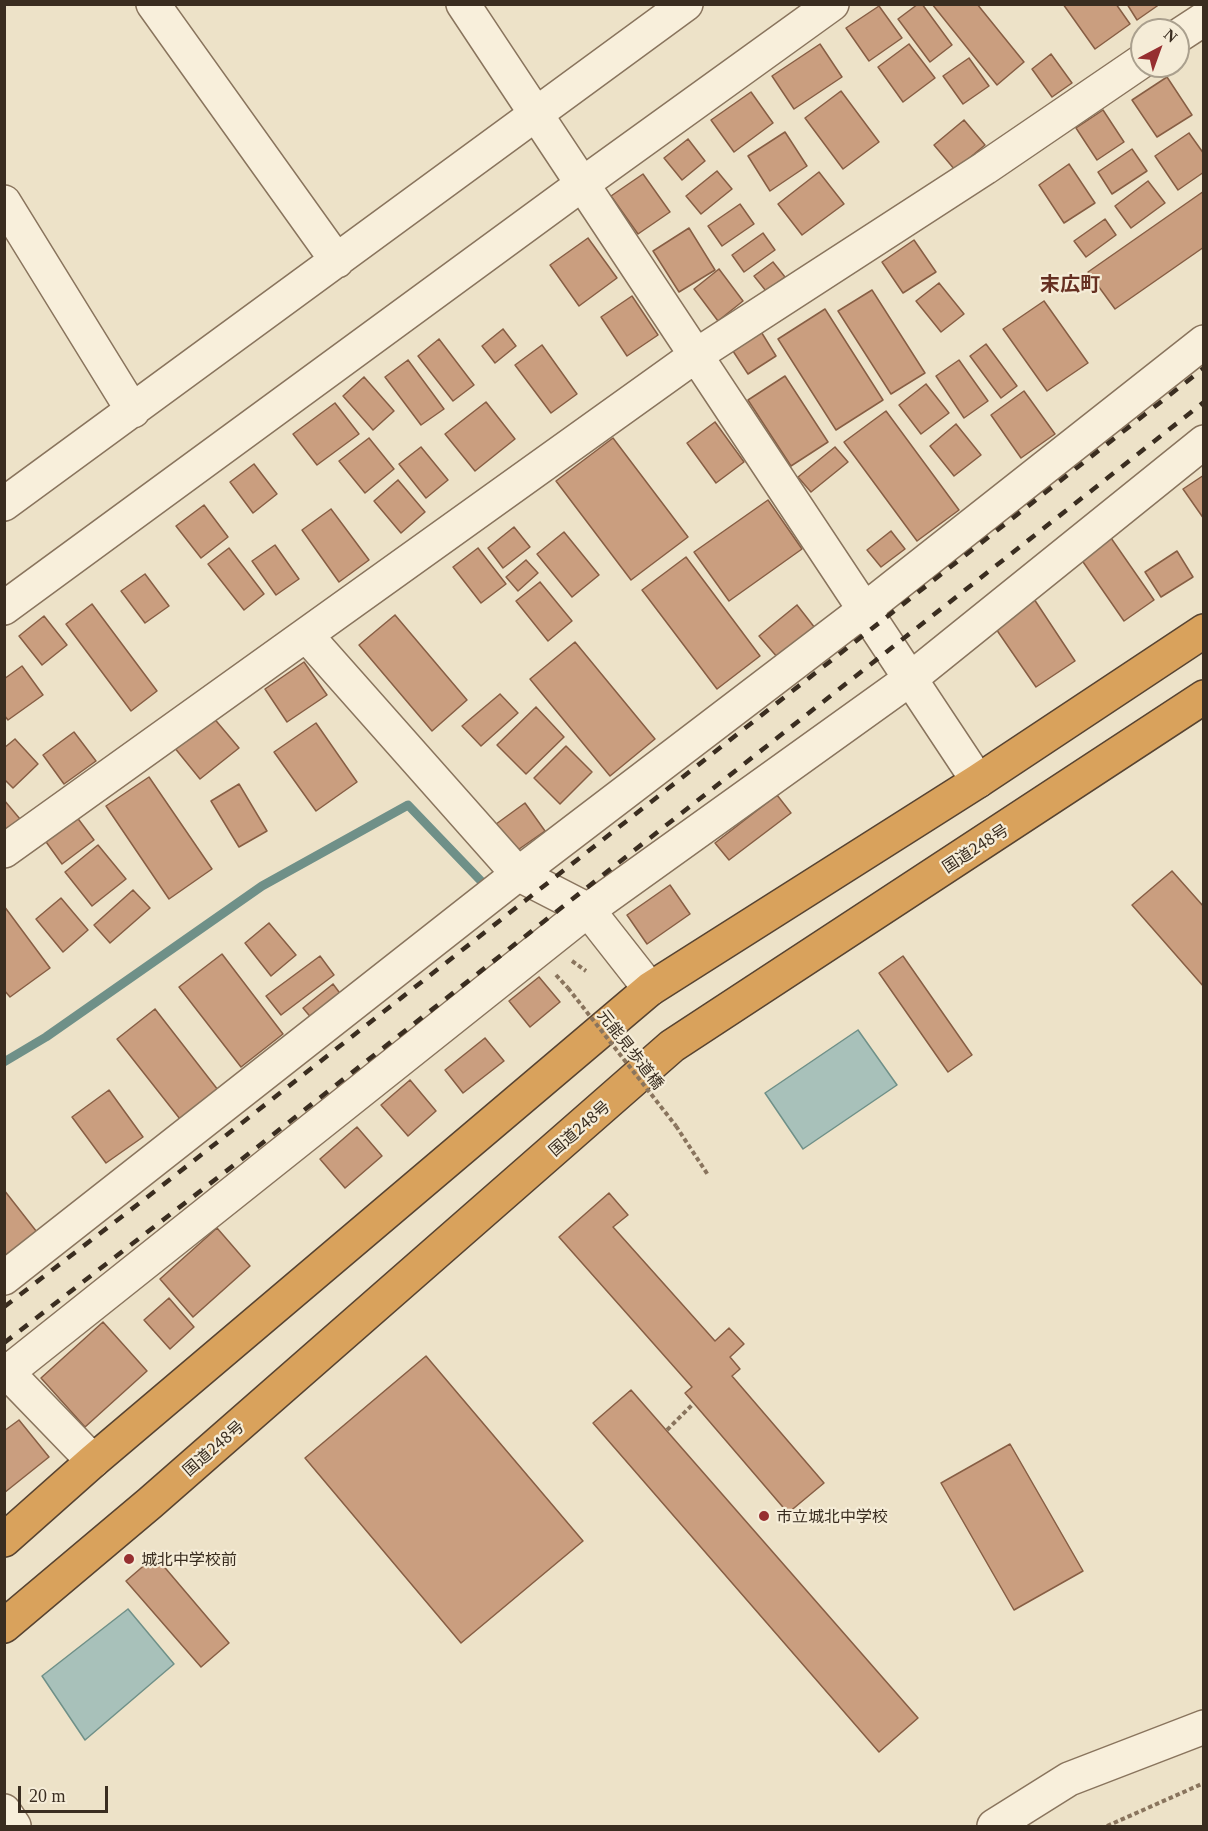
<!DOCTYPE html>
<meta charset="utf-8">
<style>
body{margin:0}
#map{position:relative;width:1208px;height:1831px;overflow:hidden;background:#ede2c8;font-family:Georgia,serif}
canvas{display:block}
.frame{position:absolute;inset:0;border:6px solid #3a2d20;pointer-events:none}
.north{position:absolute;left:1130px;top:18px;width:60px;height:60px;box-sizing:border-box;background:#f5ecd7;border:2px solid #aaa08e;border-radius:50%;rotate:41deg;font-size:16px;font-weight:700;line-height:24px;text-align:center;color:#3a2d20}
.north::after{content:'';display:block;margin:auto;width:21px;height:27px;background:#962f30;clip-path:polygon(50% 0,100% 100%,50% 72%,0 100%)}
.scale{position:absolute;left:18px;top:1786px;width:90px;height:27px;box-sizing:border-box;border:3px solid #3a2d20;border-top:0;padding-left:8px;font-size:18px;line-height:21px;white-space:nowrap;color:#3a2d20;-webkit-text-stroke:4px #f5ecd7;paint-order:stroke}
</style>
<div id="map">
<canvas width="1208" height="1831"></canvas>
<div class="frame"></div>
<div class="north">N</div>
<div class="scale">20 m</div>
</div>
<script>
const ctx = document.querySelector('canvas').getContext('2d');
ctx.lineJoin = 'round';
function fill(path, color) { ctx.fillStyle = color; ctx.fill(path, 'evenodd'); }
const toPath = rows => new Path2D(rows.map(r => 'M' + r).join(''));
function strokePath(path, color, width, dash) { ctx.strokeStyle = color; ctx.lineWidth = width; ctx.lineCap = dash ? 'butt' : 'round'; ctx.setLineDash(dash || []); ctx.stroke(path); }
function label(font, color, halo, rows, align = 'center') {
  ctx.font = font + ' Georgia,"Noto Sans JP",serif'; ctx.lineWidth = 4.5; ctx.setLineDash([]); ctx.textBaseline = 'middle'; ctx.strokeStyle = halo; ctx.fillStyle = color; for (const [text, x, y, turn = 0] of rows) {
    ctx.save(); ctx.translate(x, y); ctx.rotate((+turn || 0) * Math.PI / 180); ctx.textAlign = isNaN(turn) ? turn : align; if (halo) ctx.strokeText(text, 0, 0); ctx.fillText(text, 0, 0); ctx.restore();
  }
}
const water = toPath([
 [858,1030,897,1085,803,1149,765,1093,858,1030],
 [128,1609,174,1664,85,1740,42,1676,128,1609]
]);
fill(water, '#a8c1ba');
strokePath(water, '#6f9088', 1.5);
strokePath(toPath([
 [4,1062,46,1037,262,886,408,805,481,881]
]), '#6f9088', 9);
const building = toPath([
 [918,4,922,4,952,45,930,62,898,19,918,4],
 [932,4,977,4,1024,62,997,85,932,4],
 [1063,4,1116,4,1130,24,1095,49,1063,4],
 [1127,4,1160,4,1137,20,1127,4],
 [879,6,902,38,869,61,846,28,879,6],
 [820,44,842,77,794,109,772,76,820,44],
 [909,44,935,78,903,102,878,67,909,44],
 [1051,54,1072,83,1052,97,1032,69,1051,54],
 [969,58,989,86,963,104,943,76,969,58],
 [1167,77,1192,115,1157,137,1132,100,1167,77],
 [841,91,879,142,843,169,805,118,841,91],
 [751,92,773,123,734,152,711,120,751,92],
 [1103,110,1124,142,1097,160,1076,128,1103,110],
 [964,120,985,145,955,170,934,145,964,120],
 [785,132,807,166,770,191,748,156,785,132],
 [1189,133,1204,154,1204,172,1178,190,1155,156,1189,133],
 [688,139,705,161,682,180,664,158,688,139],
 [1132,149,1147,171,1112,194,1098,172,1132,149],
 [1069,164,1095,203,1064,223,1039,185,1069,164],
 [717,171,732,189,701,214,686,196,717,171],
 [819,172,844,204,802,235,778,204,819,172],
 [643,174,670,212,638,234,611,196,643,174],
 [1148,181,1165,203,1131,228,1115,206,1148,181],
 [1204,191,1204,247,1115,309,1088,272,1204,191],
 [740,204,754,224,722,246,708,226,740,204],
 [1105,219,1116,235,1086,257,1074,241,1105,219],
 [689,228,715,270,679,292,653,251,689,228],
 [763,233,775,250,744,272,732,255,763,233],
 [588,238,617,278,579,306,550,265,588,238],
 [914,240,936,272,903,293,882,262,914,240],
 [773,262,785,277,766,291,754,276,773,262],
 [719,269,743,301,718,321,694,289,719,269],
 [939,283,964,314,941,332,916,301,939,283],
 [872,290,925,373,891,394,838,311,872,290],
 [632,296,658,335,627,356,601,317,632,296],
 [1044,301,1088,363,1047,391,1003,329,1044,301],
 [825,309,883,400,836,430,778,339,825,309],
 [503,329,516,346,495,363,482,346,503,329],
 [760,330,776,356,748,374,731,348,760,330],
 [439,339,474,385,453,401,418,356,439,339],
 [986,344,1017,386,1001,398,970,356,986,344],
 [542,345,577,394,551,413,515,365,542,345],
 [408,360,444,409,421,425,385,377,408,360],
 [959,360,988,401,964,418,936,376,959,360],
 [785,376,828,442,791,466,748,400,785,376],
 [364,377,394,411,373,430,343,396,364,377],
 [926,384,949,413,921,434,899,405,926,384],
 [1024,391,1055,434,1021,458,991,415,1024,391],
 [486,402,515,439,475,471,445,434,486,402],
 [335,403,359,434,317,465,293,434,335,403],
 [886,411,959,510,917,541,844,442,886,411],
 [715,422,744,462,716,483,687,443,715,422],
 [956,424,981,455,954,476,930,446,956,424],
 [369,438,394,469,365,493,339,461,369,438],
 [613,438,688,537,631,580,556,481,613,438],
 [421,447,448,480,426,498,399,464,421,447],
 [835,447,848,462,811,492,798,477,835,447],
 [254,464,277,494,253,513,230,482,254,464],
 [1204,475,1204,519,1183,489,1204,475],
 [398,480,425,512,401,533,374,501,398,480],
 [768,500,802,549,729,601,694,552,768,500],
 [204,505,228,537,201,558,176,526,204,505],
 [331,509,369,560,339,582,302,530,331,509],
 [514,527,530,547,503,568,488,548,514,527],
 [891,531,905,549,881,567,867,550,891,531],
 [564,532,599,575,572,597,537,554,564,532],
 [1111,538,1154,600,1124,621,1081,559,1111,538],
 [275,545,299,579,276,595,252,561,275,545],
 [229,548,264,594,244,610,208,564,229,548],
 [478,548,506,584,481,603,453,567,478,548],
 [1177,551,1193,577,1161,597,1145,572,1177,551],
 [686,557,760,656,717,689,642,590,686,557],
 [526,560,538,573,518,591,506,577,526,560],
 [145,574,169,606,145,623,121,591,145,574],
 [540,582,572,621,548,641,516,601,540,582],
 [1034,599,1075,661,1036,687,994,626,1034,599],
 [92,604,157,691,131,711,66,624,92,604],
 [797,605,815,628,778,658,759,636,797,605],
 [395,615,467,700,432,731,359,645,395,615],
 [44,616,67,645,42,665,19,636,44,616],
 [575,642,655,739,610,776,530,679,575,642],
 [304,662,327,695,287,722,265,689,304,662],
 [22,666,43,695,8,720,4,715,4,679,22,666],
 [500,694,518,713,481,746,462,726,500,694],
 [536,707,564,737,526,774,497,745,536,707],
 [212,716,239,748,200,779,174,747,212,716],
 [316,723,357,782,316,811,274,752,316,723],
 [74,732,96,761,64,784,43,755,74,732],
 [15,739,38,764,13,788,4,779,4,748,15,739],
 [566,746,592,772,560,804,534,778,566,746],
 [149,777,212,869,169,899,106,806,149,777],
 [239,784,267,831,239,847,211,801,239,784],
 [777,795,791,813,729,860,715,843,777,795],
 [4,800,20,819,4,831,4,800],
 [525,803,545,831,512,854,492,827,525,803],
 [76,816,94,840,62,864,44,839,76,816],
 [98,845,126,879,92,906,65,872,98,845],
 [1172,871,1204,907,1204,987,1132,905,1172,871],
 [670,885,690,914,647,944,627,915,670,885],
 [133,890,150,908,110,943,94,925,133,890],
 [61,898,88,930,63,952,36,919,61,898],
 [4,906,50,968,10,997,4,990,4,906],
 [269,923,296,955,271,976,245,943,269,923],
 [222,954,283,1034,241,1067,179,987,222,954],
 [320,956,334,975,281,1015,266,996,320,956],
 [903,956,972,1055,948,1072,879,973,903,956],
 [539,977,560,1002,530,1027,509,1001,539,977],
 [333,984,342,996,313,1020,303,1008,333,984],
 [155,1009,218,1090,180,1119,117,1039,155,1009],
 [485,1038,504,1061,463,1093,445,1070,485,1038],
 [410,1080,436,1111,408,1136,381,1105,410,1080],
 [109,1090,143,1137,106,1163,72,1117,109,1090],
 [357,1127,382,1156,345,1188,320,1159,357,1127],
 [4,1190,40,1236,4,1263,4,1190],
 [609,1193,628,1215,613,1227,715,1341,729,1328,744,1344,730,1357,740,1369,732,1376,824,1483,788,1513,685,1393,692,1387,559,1237,609,1193],
 [217,1228,250,1266,193,1317,160,1279,217,1228],
 [169,1298,194,1327,170,1349,144,1320,169,1298],
 [103,1322,147,1371,85,1427,41,1378,103,1322],
 [426,1356,583,1541,461,1643,305,1458,426,1356],
 [631,1390,918,1718,879,1752,593,1423,631,1390],
 [19,1420,49,1457,4,1493,4,1431,19,1420],
 [1010,1444,1083,1571,1014,1610,941,1483,1010,1444],
 [155,1556,229,1643,201,1667,126,1581,155,1556]
]);
fill(building, '#ca9e7f');
strokePath(building, '#875e44', 1.5);
const minor = toPath([
 [153,4,337,261],
 [463,4,978,781],
 [1178,36,1204,19],
 [4,202,133,411],
 [4,504,686,4],
 [4,608,581,185,832,4],
 [307,636,518,874,588,910,650,989],
 [4,851,695,356,985,168,1142,61],
 [4,1278,518,874,864,610,1204,342],
 [4,1369,93,1461],
 [4,1375,588,910,910,679,1204,442],
 [4,1811,14,1826],
 [994,1826,1069,1779,1204,1727]
]);
const highway = toPath([
 [4,1540,93,1461,650,989,978,781,1204,631],
 [4,1626,150,1503,672,1046,1204,697]
]);
strokePath(minor, '#89745d', 36);
strokePath(highway, '#574331', 36);
strokePath(toPath([
 [572,961,586,971],
 [556,975,568,988],
 [676,1126,708,1175],
 [667,1430,694,1403],
 [1107,1826,1204,1783]
]), '#89745d', 4, [4.5, 3]);
strokePath(minor, '#f8efdb', 33);
strokePath(highway, '#d9a25c', 33);
strokePath(toPath([
 [4,1307,150,1195,1204,368],
 [4,1343,256,1148,1204,402]
]), '#3a2d20', 4.5, [10, 10]);
strokePath(toPath([
 [568,988,676,1126]
]), '#89745d', 4, [4.5, 3]);
for (const [x, y, r, color] of [
 [764,1516,6,"#962f30"],
 [129,1559,6,"#962f30"]
]) { const dot = new Path2D(); dot.arc(x, y, r, 0, 2 * Math.PI); ctx.fillStyle = color; ctx.fill(dot); strokePath(dot, '#f5ecd7', 2); }
label('16px', '#3a2d20', '#f5ecd7', [
 ["国道248号",975,848,-33],
 ["元能見歩道橋",631,1049,52],
 ["国道248号",579,1128,-41],
 ["国道248号",213,1448,-41]
]);
label('16px', '#3a2d20', '#f5ecd7', [
 ["市立城北中学校",776,1516],
 ["城北中学校前",141,1559]
], 'left');
label('bold 20px', '#652f21', '#f5ecd7', [
 ["末広町",1070,283]
]);
</script>
